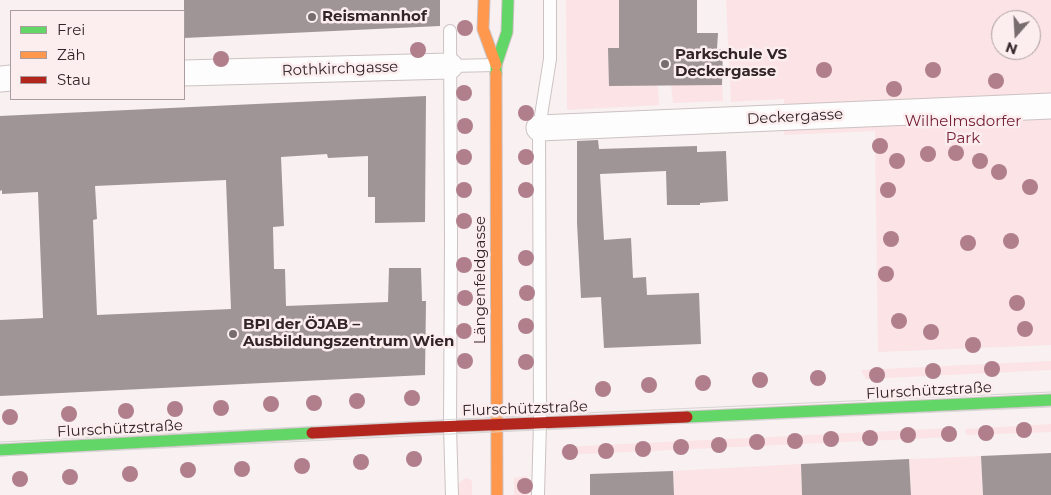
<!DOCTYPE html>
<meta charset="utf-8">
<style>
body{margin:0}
#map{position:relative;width:1051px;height:495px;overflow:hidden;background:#f8f0f1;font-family:Montserrat,sans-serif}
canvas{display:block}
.legend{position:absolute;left:10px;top:10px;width:175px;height:90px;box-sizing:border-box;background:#fcedee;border:1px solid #ab9d9e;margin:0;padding:6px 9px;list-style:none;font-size:15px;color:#322527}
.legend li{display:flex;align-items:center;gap:10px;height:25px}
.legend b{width:25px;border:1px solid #ab9d9e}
.north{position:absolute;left:991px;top:10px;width:50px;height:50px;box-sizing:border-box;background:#fcedee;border:1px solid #ab9d9e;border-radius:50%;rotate:199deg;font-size:14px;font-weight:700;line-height:20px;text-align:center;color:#322527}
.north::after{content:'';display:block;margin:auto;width:18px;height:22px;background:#776c6e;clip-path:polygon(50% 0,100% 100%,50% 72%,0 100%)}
</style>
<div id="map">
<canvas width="1051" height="495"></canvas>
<ul class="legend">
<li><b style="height:6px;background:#63d668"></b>Frei</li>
<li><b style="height:6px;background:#ff974d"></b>Zäh</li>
<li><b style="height:6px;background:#b3261e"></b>Stau</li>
</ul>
<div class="north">N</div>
</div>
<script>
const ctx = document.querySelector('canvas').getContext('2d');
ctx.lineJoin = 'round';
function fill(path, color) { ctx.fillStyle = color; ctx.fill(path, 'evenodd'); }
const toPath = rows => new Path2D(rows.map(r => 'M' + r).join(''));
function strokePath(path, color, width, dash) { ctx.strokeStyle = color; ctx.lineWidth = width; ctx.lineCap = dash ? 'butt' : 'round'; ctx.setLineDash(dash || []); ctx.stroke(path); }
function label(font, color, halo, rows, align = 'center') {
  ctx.font = font + ' Montserrat,sans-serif'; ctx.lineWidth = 5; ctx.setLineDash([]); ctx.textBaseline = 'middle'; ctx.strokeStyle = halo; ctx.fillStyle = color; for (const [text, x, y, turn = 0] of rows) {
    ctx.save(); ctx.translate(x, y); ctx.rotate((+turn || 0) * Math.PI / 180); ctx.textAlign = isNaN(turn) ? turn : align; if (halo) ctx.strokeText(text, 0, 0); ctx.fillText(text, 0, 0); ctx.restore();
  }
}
fill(toPath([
 [566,0,619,0,658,85,659,105,567,110],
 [726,0,1051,0,1051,345,878,352,875,131,784,135,784,99,731,102],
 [1001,20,1031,20,1031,50,1001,50],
 [671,85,722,85,723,101,673,103],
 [1051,361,1051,370,866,379,861,370],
 [1051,424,1051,432,966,435,965,429],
 [953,428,953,437,561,455,562,447],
 [981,456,983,495,911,495,909,459],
 [801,464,802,495,674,495,673,471],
 [527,476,527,495,514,495,514,478],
 [465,478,470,479,472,482,472,495,458,495,458,484]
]), '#fbe3e6');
fill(toPath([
 [184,0,440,0,440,26,184,38],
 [619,0,697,0,697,33,718,33,717,49,723,49,722,85,609,86,608,48,619,48],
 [426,96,425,222,375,223,375,197,368,197,368,156,328,158,327,154,281,157,284,226,273,227,274,269,285,269,286,306,388,302,389,268,421,268,422,301,426,301,425,375,0,396,0,320,43,318,38,192,2,194,2,190,0,191,0,116],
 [226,180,231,309,97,315,93,220,97,219,95,186],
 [598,140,599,149,697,146,697,152,726,151,728,201,700,203,700,205,667,205,666,171,600,174,604,240,631,238,633,278,646,277,647,295,699,293,701,344,604,348,601,297,581,298,577,223,577,141],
 [1051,453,1051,495,983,495,981,456],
 [909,459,911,495,802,495,801,464],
 [673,471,674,495,590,495,590,474]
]), '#9f9597');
const lane = toPath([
 [450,31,451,239,450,427,452,495],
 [450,66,496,65],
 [538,495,540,423,539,128,550,59,550,0]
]);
const street = toPath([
 [184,73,450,66],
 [0,79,11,78],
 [539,128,1051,106]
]);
const fast = toPath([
 [496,74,496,65,507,32,508,0],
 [687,417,1051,400],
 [0,450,312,433]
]);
const slow = toPath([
 [484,0,483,29,496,65],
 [496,74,497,495]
]);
const jam = toPath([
 [312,433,412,428,687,417]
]);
strokePath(lane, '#ccc2c3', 14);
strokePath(street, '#ccc2c3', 27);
strokePath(fast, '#ccc2c3', 13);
strokePath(slow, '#ccc2c3', 13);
strokePath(jam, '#ccc2c3', 13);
strokePath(lane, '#fefdfd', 12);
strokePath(street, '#fefdfd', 25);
strokePath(fast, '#63d668', 11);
strokePath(slow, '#ff974d', 11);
strokePath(jam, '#b3261e', 11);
strokePath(toPath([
 [0,442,540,415,1051,392],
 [0,456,450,434,1051,407]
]), '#d6d4d4', 1);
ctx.fillStyle = '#b07f8b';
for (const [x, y] of [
 [465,28],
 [418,50],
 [221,59],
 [824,70],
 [933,70],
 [996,81],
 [894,89],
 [464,93],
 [526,113],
 [465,126],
 [880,146],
 [956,153],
 [928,154],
 [464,157],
 [526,157],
 [897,161],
 [980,161],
 [999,172],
 [1030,187],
 [464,190],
 [526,190],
 [888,190],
 [464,221],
 [891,239],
 [1011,241],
 [968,243],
 [526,258],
 [464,265],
 [886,274],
 [527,293],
 [465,298],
 [1017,303],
 [899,321],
 [526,326],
 [1025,329],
 [464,331],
 [931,332],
 [973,345],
 [465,361],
 [526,362],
 [992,369],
 [933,371],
 [877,375],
 [818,378],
 [760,380],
 [703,383],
 [649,385],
 [603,389],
 [412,398],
 [357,401],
 [314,403],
 [271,404],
 [221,408],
 [175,409],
 [126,411],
 [69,414],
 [10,417],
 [1024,430],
 [986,433],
 [949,434],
 [908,435],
 [870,438],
 [831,439],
 [795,441],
 [757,442],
 [719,445],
 [681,447],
 [643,449],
 [606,451],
 [570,452],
 [414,459],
 [361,462],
 [302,466],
 [242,469],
 [188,470],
 [130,474],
 [70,477],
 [20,479],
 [525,486]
]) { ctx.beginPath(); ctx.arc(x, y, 8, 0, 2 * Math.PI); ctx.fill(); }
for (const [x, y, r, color] of [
 [312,17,5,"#776c6e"],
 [665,64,5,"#776c6e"],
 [233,334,5,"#776c6e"]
]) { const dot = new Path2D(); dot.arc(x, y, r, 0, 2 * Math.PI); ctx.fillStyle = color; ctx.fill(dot); strokePath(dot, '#fcedee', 2); }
label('bold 15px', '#322527', '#fcedee', [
 ["Reismannhof",322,17],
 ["Parkschule VS",675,55],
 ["Deckergasse",675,72],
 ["BPI der ÖJAB –",243,325],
 ["Ausbildungszentrum Wien",243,342]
], 'left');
label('15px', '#322527', '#fcedee', [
 ["Rothkirchgasse",340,69,-2],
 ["Deckergasse",795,117,-3],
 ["Längenfeldgasse",481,280,-90],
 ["Flurschützstraße",929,391,-3],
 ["Flurschützstraße",525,409,-2],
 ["Flurschützstraße",120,429,-3]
]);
label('15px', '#762338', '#fcedee', [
 ["Wilhelmsdorfer",963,122],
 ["Park",963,139]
]);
</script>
